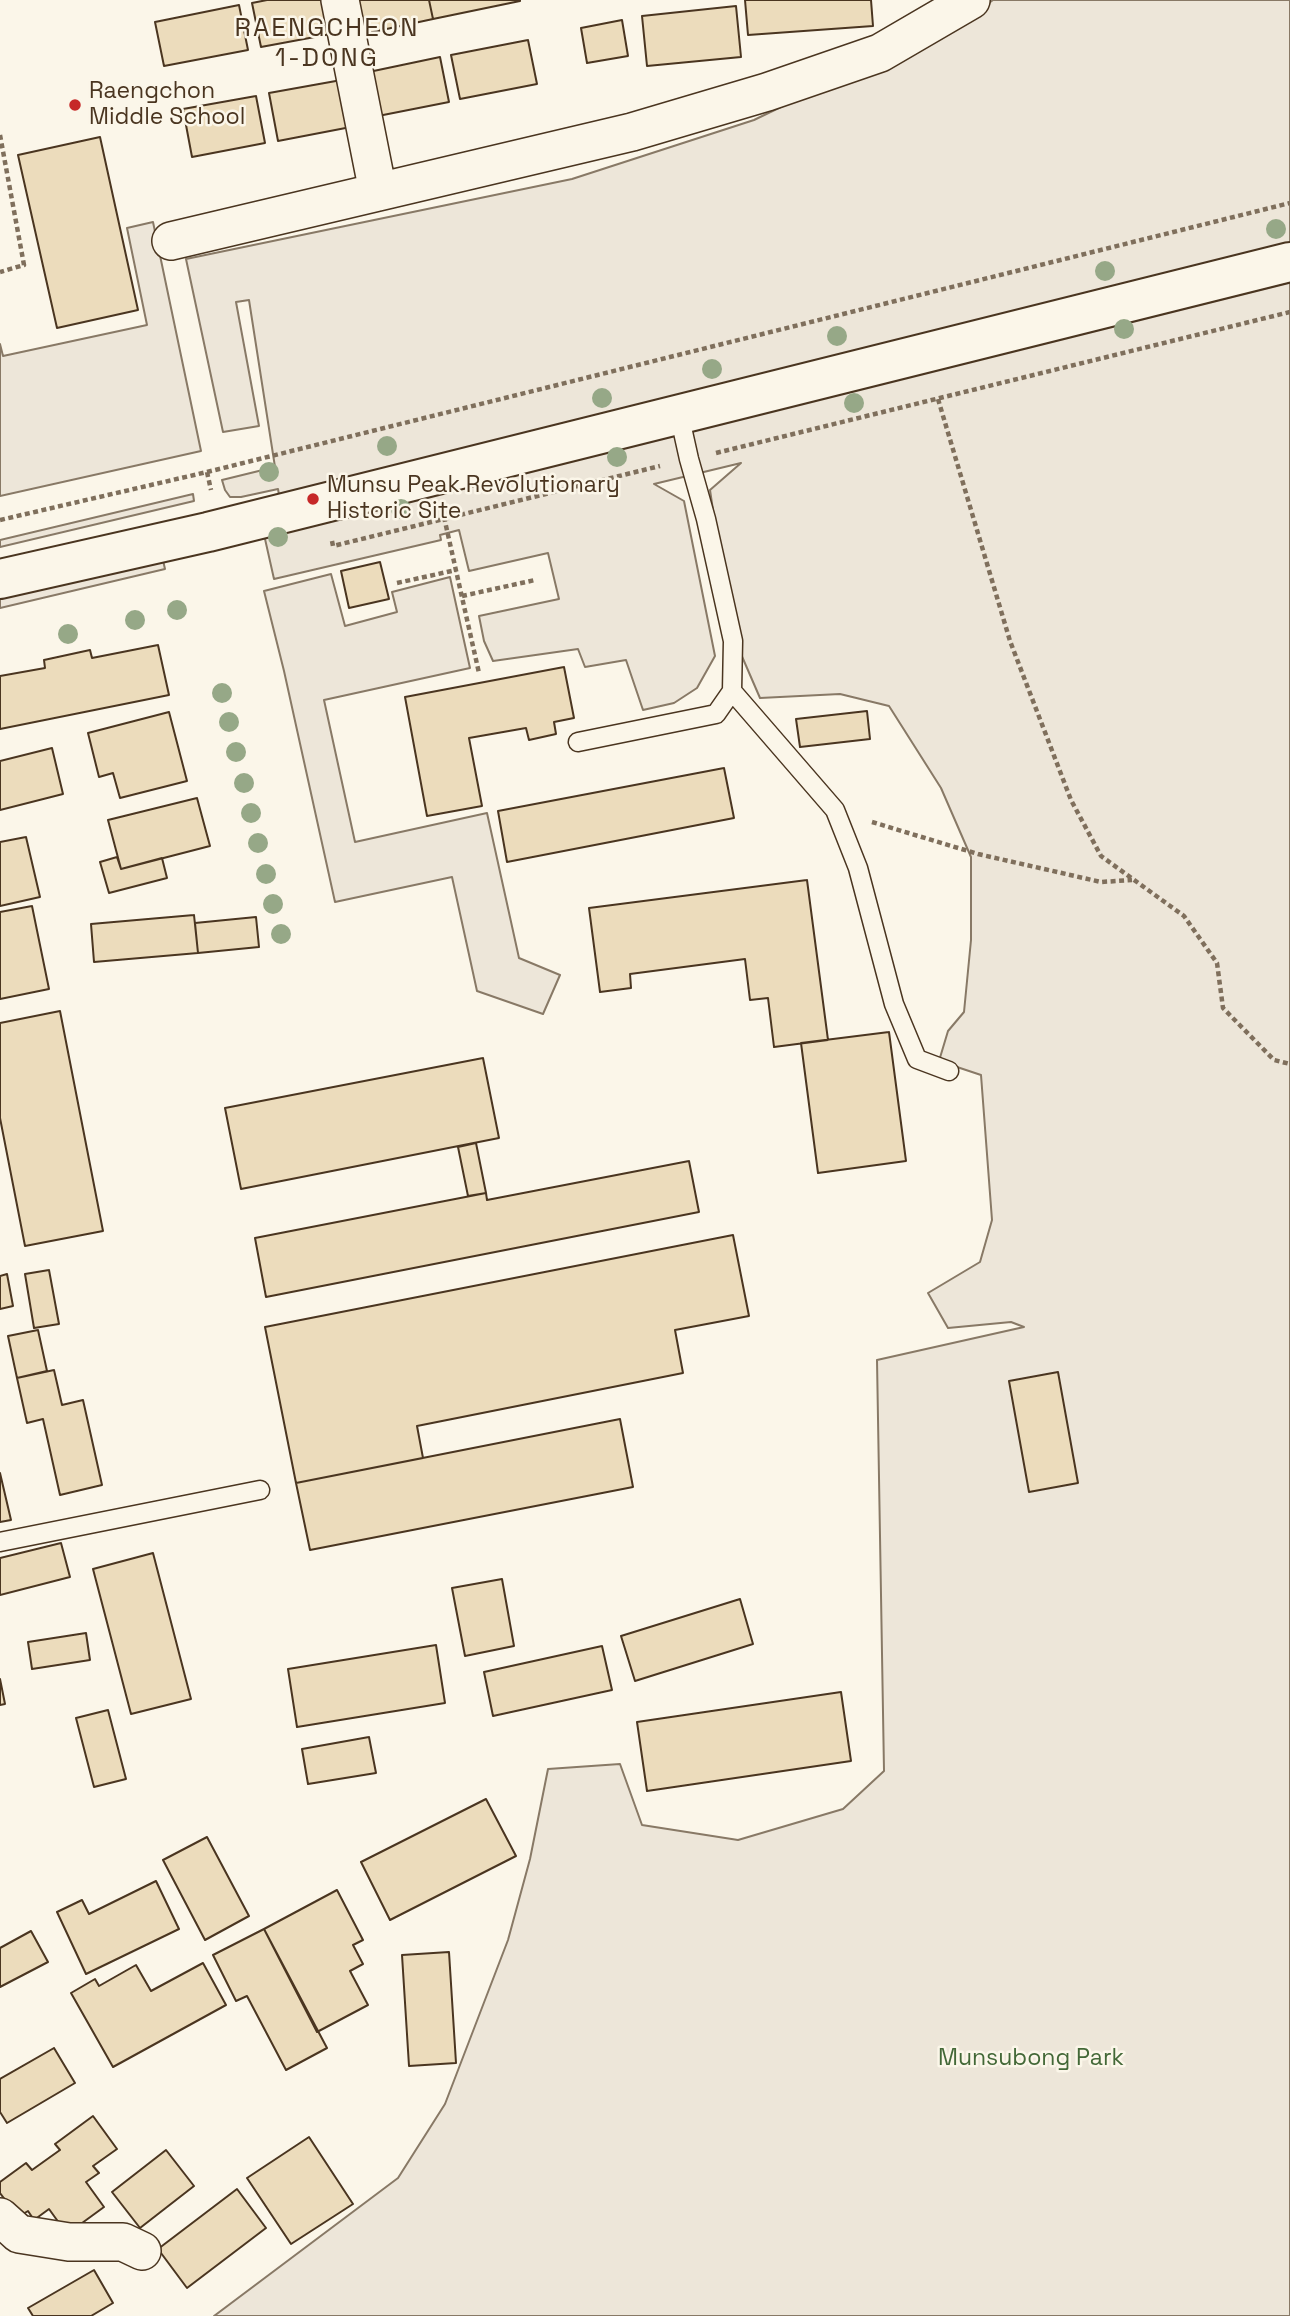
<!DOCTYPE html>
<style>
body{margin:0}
canvas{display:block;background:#fbf6e9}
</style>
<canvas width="1290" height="2316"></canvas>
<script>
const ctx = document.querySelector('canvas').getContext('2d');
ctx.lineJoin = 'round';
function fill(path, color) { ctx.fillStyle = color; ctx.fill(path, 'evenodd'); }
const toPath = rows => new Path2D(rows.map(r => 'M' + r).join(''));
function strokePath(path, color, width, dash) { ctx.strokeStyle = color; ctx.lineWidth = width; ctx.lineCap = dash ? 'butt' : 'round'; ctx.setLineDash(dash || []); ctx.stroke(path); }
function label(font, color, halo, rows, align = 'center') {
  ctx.font = font + ' "Space Grotesk",sans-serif'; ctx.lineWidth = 5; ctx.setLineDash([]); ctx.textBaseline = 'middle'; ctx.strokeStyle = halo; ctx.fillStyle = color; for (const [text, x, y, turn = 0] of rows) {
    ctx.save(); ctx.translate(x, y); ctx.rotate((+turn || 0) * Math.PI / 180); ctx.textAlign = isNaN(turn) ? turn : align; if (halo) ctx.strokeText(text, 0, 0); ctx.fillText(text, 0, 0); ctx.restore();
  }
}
const green = toPath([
 [993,0,1290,0,1290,2316,214,2316,398,2178,445,2104,508,1940,530,1859,548,1769,620,1764,642,1825,738,1840,843,1809,884,1771,877,1360,1024,1327,1011,1322,948,1328,928,1293,980,1262,992,1220,981,1075,939,1061,948,1031,964,1012,971,940,971,857,941,788,889,706,840,694,760,698,731,631,710,490,741,463,654,484,684,501,715,656,697,688,674,703,643,710,626,660,585,667,578,649,493,661,484,641,479,616,559,599,548,553,469,571,459,530,440,535,441,540,274,579,263,530,284,525,278,489,241,497,230,497,225,490,222,480,275,467,249,300,236,302,259,426,223,432,186,259,572,179,754,120,977,12,993,0],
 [153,222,201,451,0,496,0,344,3,356,147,325,127,228,153,222],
 [193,494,194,501,0,547,0,540,193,494],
 [162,556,165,569,0,608,0,595,162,556],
 [331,574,345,626,397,612,392,592,450,577,470,668,324,700,355,842,487,813,519,958,560,975,543,1014,477,991,452,877,335,902,284,671,264,591,331,574]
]);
fill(green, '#ede6d9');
strokePath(green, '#887966', 2);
const building = toPath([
 [267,0,324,0,331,34,261,47,252,3,267,0],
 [347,0,429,0,433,19,354,36,347,0],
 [429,0,520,0,520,1,433,19,429,0],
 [745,0,871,0,873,26,748,35,745,0],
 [239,5,248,50,164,66,155,22,239,5],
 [736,6,741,57,647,66,642,16,736,6],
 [622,20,628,56,587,63,581,28,622,20],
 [528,40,537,84,460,99,451,55,528,40],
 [440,57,449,102,373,117,364,73,440,57],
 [347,79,356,126,278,141,269,93,347,79],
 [256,96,265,143,192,157,183,109,256,96],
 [100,137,138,310,57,328,18,155,100,137],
 [380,562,389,599,349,608,341,571,380,562],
 [158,645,169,695,0,729,0,676,45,668,44,660,90,650,92,658,158,645],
 [564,667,574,718,554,722,556,734,529,740,526,728,469,738,482,806,427,816,405,697,564,667],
 [867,711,870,739,800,747,796,719,867,711],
 [169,712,187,781,120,798,113,773,99,777,88,733,169,712],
 [52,748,63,794,0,810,0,761,52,748],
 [724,768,734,818,507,862,498,811,724,768],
 [197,798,210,846,121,869,108,820,197,798],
 [26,837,40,897,0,906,0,842,26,837],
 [117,857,121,869,162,858,167,878,109,893,100,862,117,857],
 [807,880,828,1040,774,1047,768,998,750,1000,745,959,630,974,631,988,600,992,589,908,807,880],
 [32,906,49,989,0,999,0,912,32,906],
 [194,915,198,953,94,962,91,924,194,915],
 [256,917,259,947,198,953,195,923,256,917],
 [60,1011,103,1231,25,1246,0,1118,0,1023,60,1011],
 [889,1032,906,1161,818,1173,801,1043,889,1032],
 [483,1058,499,1138,241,1189,225,1108,483,1058],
 [476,1143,486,1193,468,1196,458,1147,476,1143],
 [689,1161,699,1212,266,1297,255,1238,486,1193,487,1200,689,1161],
 [733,1235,749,1316,675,1330,683,1373,417,1426,423,1458,296,1483,265,1327,733,1235],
 [49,1270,59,1324,34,1328,25,1274,49,1270],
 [7,1274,13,1306,0,1309,0,1276,7,1274],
 [38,1330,47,1371,17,1378,8,1336,38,1330],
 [54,1370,62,1405,83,1400,102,1485,60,1495,43,1419,27,1423,17,1378,54,1370],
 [1058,1372,1078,1483,1029,1492,1009,1381,1058,1372],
 [620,1419,633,1487,310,1550,296,1483,620,1419],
 [0,1473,11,1520,0,1522,0,1473],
 [61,1543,70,1577,0,1595,0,1558,61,1543],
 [153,1553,191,1699,131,1714,93,1569,153,1553],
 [502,1579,514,1646,465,1656,452,1588,502,1579],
 [740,1599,753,1644,635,1681,621,1636,740,1599],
 [86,1633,90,1660,32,1669,28,1642,86,1633],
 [436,1645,445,1703,297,1727,288,1669,436,1645],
 [602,1646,612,1690,493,1716,484,1672,602,1646],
 [0,1679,5,1704,0,1705,0,1679],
 [841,1692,851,1761,647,1791,637,1722,841,1692],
 [108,1710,126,1779,94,1787,76,1718,108,1710],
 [369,1737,376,1773,308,1784,302,1749,369,1737],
 [486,1799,516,1856,390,1920,361,1862,486,1799],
 [207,1837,249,1916,205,1940,163,1860,207,1837],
 [156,1881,179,1929,86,1974,57,1912,82,1900,89,1914,156,1881],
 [337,1890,363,1940,353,1945,363,1964,350,1971,368,2005,317,2032,264,1929,337,1890],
 [264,1929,327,2048,286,2070,247,1996,236,2001,213,1955,264,1929],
 [31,1931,48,1962,0,1987,0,1948,31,1931],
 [449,1952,456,2063,409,2066,402,1955,449,1952],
 [203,1963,226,2005,113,2067,71,1993,95,1979,99,1986,136,1965,151,1991,203,1963],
 [54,2048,75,2083,7,2123,0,2112,0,2079,54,2048],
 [93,2116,117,2149,93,2166,99,2173,86,2182,104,2207,67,2234,49,2209,34,2220,28,2211,18,2217,0,2193,0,2182,26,2163,32,2170,60,2150,55,2144,93,2116],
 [309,2137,353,2204,291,2244,247,2178,309,2137],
 [166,2150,194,2186,140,2228,112,2192,166,2150],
 [237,2189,266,2228,187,2288,158,2249,237,2189],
 [94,2270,113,2303,91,2316,33,2316,28,2308,94,2270]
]);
fill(building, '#ecdcbc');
strokePath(building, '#4a3520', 2);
const service = toPath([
 [732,691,835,810,858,868,894,1004,917,1059,949,1071],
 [578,742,716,714,732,691,733,641,706,519,689,459,679,414],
 [0,1542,260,1490]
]);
const minor = toPath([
 [340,0,378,192],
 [171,241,632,132,767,92,880,53,971,0],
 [0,2217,19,2234,69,2242,123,2242,142,2251]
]);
const tertiary = toPath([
 [0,579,208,532,1290,262]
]);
strokePath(service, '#4a3520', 21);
strokePath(minor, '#4a3520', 40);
strokePath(tertiary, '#4a3520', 42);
strokePath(toPath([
 [0,135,24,265,0,272],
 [938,399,1010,641,1071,800,1101,856,1184,916,1217,963,1223,1008,1274,1060,1290,1064],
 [716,453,1290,312],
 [207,472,1290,203],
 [444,517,479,673],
 [0,520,207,472,211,490],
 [332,541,333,546,660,466],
 [397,583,456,570],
 [462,596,535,580],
 [872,822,978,854,1101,882,1132,880]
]), '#7f6f5c', 4.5, [5, 3.5]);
strokePath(service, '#fbf6e9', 18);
strokePath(minor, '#fbf6e9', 37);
strokePath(tertiary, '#fbf6e9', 38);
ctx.fillStyle = '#96a887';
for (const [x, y] of [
 [1276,229],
 [1105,271],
 [1124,329],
 [837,336],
 [712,369],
 [602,398],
 [854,403],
 [387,446],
 [617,457],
 [269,472],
 [401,509],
 [278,537],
 [177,610],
 [135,620],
 [68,634],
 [222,693],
 [229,722],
 [236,752],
 [244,783],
 [251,813],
 [258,843],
 [266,874],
 [273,904],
 [281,934]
]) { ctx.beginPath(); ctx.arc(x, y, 10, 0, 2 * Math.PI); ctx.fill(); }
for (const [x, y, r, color] of [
 [75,105,7,"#c62828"],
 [313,499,7,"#c62828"]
]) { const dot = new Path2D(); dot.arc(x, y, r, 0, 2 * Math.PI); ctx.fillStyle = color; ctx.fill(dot); strokePath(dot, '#fbf6e9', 2.5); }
label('23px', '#4a3520', '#fbf6e9', [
 ["Raengchon",89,92],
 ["Middle School",89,118],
 ["Munsu Peak Revolutionary",327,486],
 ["Historic Site",327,512]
], 'left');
label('23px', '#436837', '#fbf6e9', [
 ["Munsubong Park",1031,2059]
]);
ctx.letterSpacing = '2px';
label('26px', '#4a3520', '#fbf6e9', [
 ["RAENGCHEON",327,29],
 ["1-DONG",327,59]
]);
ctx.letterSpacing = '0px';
</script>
